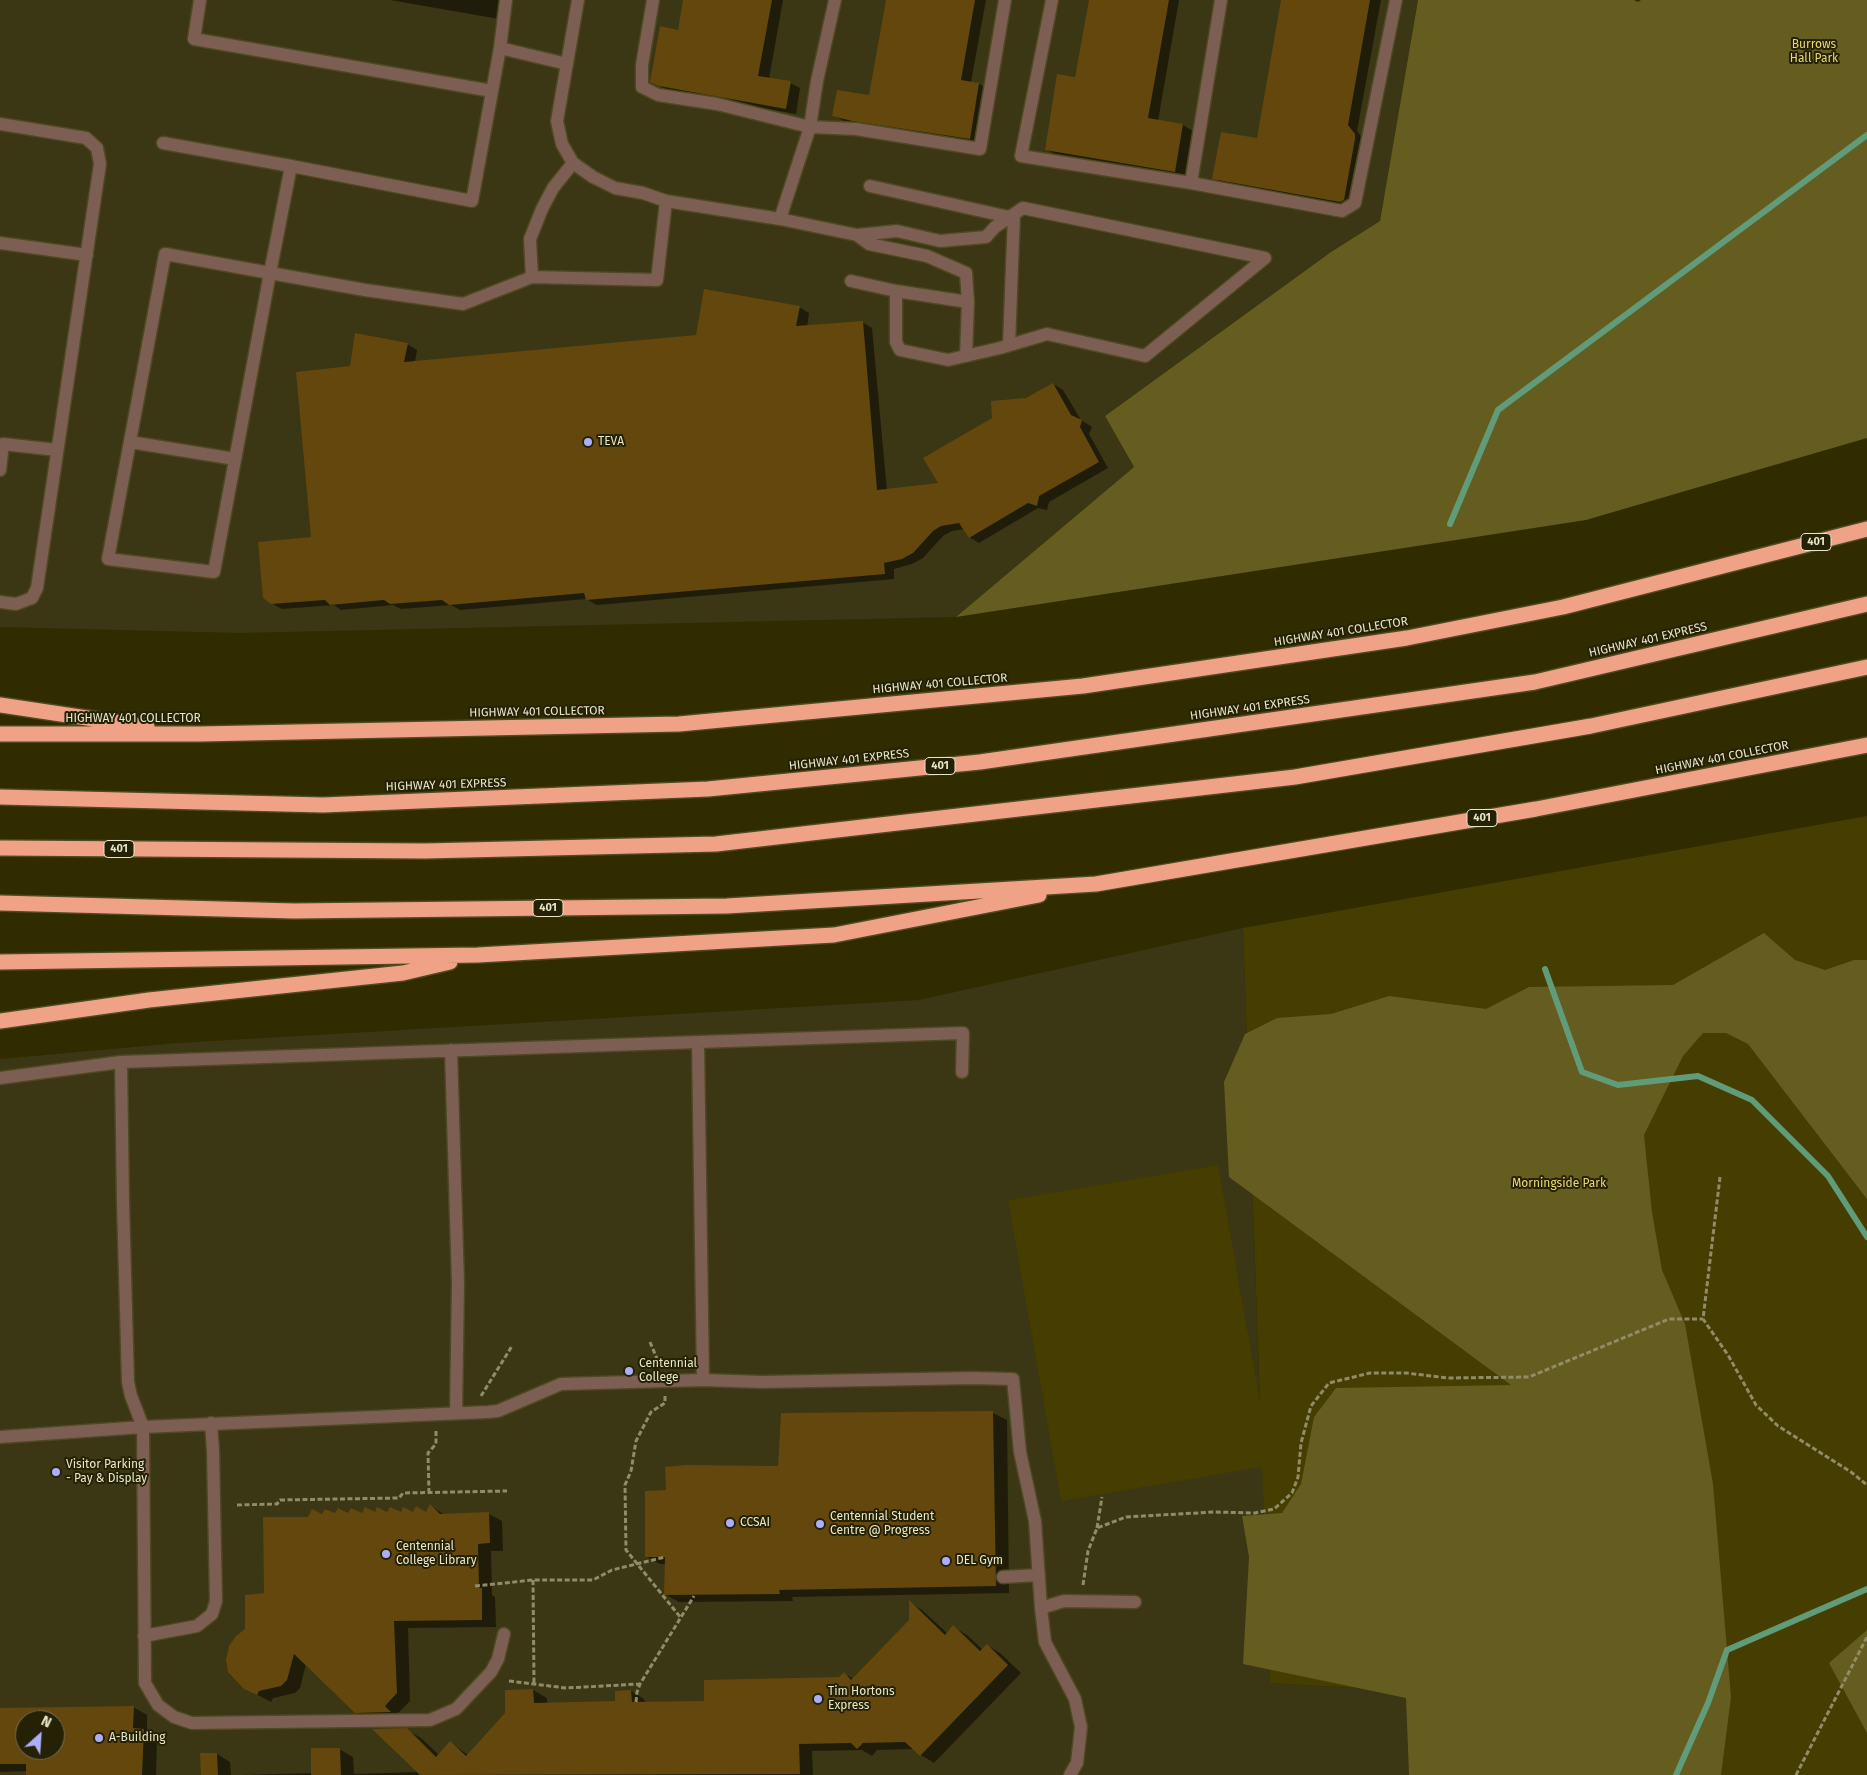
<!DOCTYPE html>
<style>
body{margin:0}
#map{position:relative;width:1867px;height:1775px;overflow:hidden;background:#312b00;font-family:"Fira Sans",sans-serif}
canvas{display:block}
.north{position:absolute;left:15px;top:1710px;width:50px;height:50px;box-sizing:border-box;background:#252104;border:1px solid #736f52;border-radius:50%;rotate:26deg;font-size:14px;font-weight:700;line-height:20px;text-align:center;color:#e8e5c8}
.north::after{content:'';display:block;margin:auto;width:18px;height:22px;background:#abaffb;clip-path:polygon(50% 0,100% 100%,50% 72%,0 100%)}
</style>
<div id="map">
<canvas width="1867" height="1775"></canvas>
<div class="north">N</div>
</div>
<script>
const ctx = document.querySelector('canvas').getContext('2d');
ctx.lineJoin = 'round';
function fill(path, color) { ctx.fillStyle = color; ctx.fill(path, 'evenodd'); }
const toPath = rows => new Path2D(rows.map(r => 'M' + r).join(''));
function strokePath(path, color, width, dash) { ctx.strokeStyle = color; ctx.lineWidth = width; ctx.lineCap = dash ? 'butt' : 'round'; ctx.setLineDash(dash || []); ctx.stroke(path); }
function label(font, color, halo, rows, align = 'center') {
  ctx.font = font + ' "Fira Sans",sans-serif'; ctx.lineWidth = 4; ctx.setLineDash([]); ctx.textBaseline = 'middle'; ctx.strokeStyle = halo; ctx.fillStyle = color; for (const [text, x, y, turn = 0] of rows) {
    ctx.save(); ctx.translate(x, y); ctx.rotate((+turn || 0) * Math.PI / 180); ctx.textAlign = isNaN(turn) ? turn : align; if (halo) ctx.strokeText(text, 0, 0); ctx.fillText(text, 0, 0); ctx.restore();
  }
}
fill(toPath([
 [0,0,1418,0,1380,221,1331,252,1105,416,1134,467,956,617,239,633,0,627],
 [1243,928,1270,1683,1423,1692,1417,1775,0,1775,0,1059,178,1043,919,1000],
 [25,1720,55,1720,55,1750,25,1750]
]), '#3b3613');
fill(toPath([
 [1867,816,1867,1775,1417,1775,1423,1692,1270,1683,1262,1467,1061,1501,1008,1200,1218,1165,1260,1402,1243,928]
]), '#463d00');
fill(toPath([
 [1418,0,1634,0,1638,2,1641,0,1867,0,1867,438,1586,520,956,617,1134,467,1105,416,1331,252,1380,221],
 [1764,933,1795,960,1825,970,1854,960,1867,960,1867,1199,1748,1044,1726,1033,1703,1033,1683,1056,1644,1135,1652,1212,1662,1270,1685,1324,1713,1484,1731,1697,1721,1775,1409,1775,1406,1698,1243,1664,1249,1557,1242,1516,1282,1513,1301,1484,1314,1417,1336,1388,1511,1385,1229,1177,1224,1082,1245,1034,1277,1018,1331,1014,1389,996,1486,1009,1529,987,1673,985],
 [1867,1630,1867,1733,1829,1663]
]), '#655c1f');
fill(toPath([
 [390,0,508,0,505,20],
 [685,0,783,0,769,79,790,83,800,88,796,114,670,92,652,81,679,31],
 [887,0,986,0,971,82,979,84,989,89,980,144,863,126,844,121,834,115,870,97],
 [1090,0,1179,0,1158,121,1183,125,1193,131,1185,177,1056,155,1046,149,1076,78],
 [1283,0,1381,0,1357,131,1365,141,1351,207,1224,184,1214,178,1258,139],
 [799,307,809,313,807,327,862,322,872,328,887,491,940,484,1026,399,1053,384,1063,390,1081,420,1092,427,1089,434,1108,468,1049,502,1047,510,1038,508,979,543,969,537,964,529,952,531,943,536,923,558,912,564,894,569,894,579,597,605,586,599,460,610,451,605,401,609,393,605,341,610,334,605,282,609,271,603,312,539,351,367,407,344,417,350,415,362,697,336],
 [993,1413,1007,1420,1009,1593,792,1597,793,1601,679,1602,666,1595,666,1564,660,1564,647,1557,667,1491,779,1467,782,1415],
 [431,1506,445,1515,489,1514,502,1521,503,1551,491,1551,492,1595,495,1597,496,1627,408,1628,410,1701,397,1714,370,1720,356,1712,306,1664,300,1688,295,1693,273,1698,271,1702,245,1688,246,1629,309,1518,336,1515,427,1513],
 [910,1603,922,1610,948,1634,953,1627,967,1635,983,1650,987,1645,1000,1653,1021,1673,934,1763,921,1755,914,1749,877,1750,872,1756,862,1750,812,1751,813,1775,241,1775,312,1773,339,1749,353,1757,354,1774,419,1772,407,1730,421,1738,439,1755,451,1743,468,1755,533,1690,547,1698,547,1704,616,1702,631,1691,644,1699,645,1703,706,1702,839,1678,844,1674,854,1679,910,1621],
 [133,1707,147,1715,147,1732,157,1738,156,1775,28,1775,27,1771,0,1772,0,1709],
 [25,1720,55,1720,55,1750,25,1750],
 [217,1754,230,1762,231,1775,202,1775]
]), '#0007');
strokePath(toPath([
 [1450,524,1498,410,1867,135],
 [1545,969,1582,1072,1618,1085,1698,1076,1752,1100,1828,1176,1867,1237],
 [1676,1775,1708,1703,1727,1650,1867,1589]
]), '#609c79', 6);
fill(toPath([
 [683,0,772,0,758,76,791,81,786,109,659,86,650,82,660,26,678,30],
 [886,0,975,0,961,80,979,83,970,139,852,121,832,116,837,90,869,95],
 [1089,0,1169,0,1148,118,1183,124,1175,172,1045,150,1057,74,1075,77],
 [1281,0,1370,0,1348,125,1355,134,1355,139,1344,200,1340,202,1212,179,1221,132,1257,138],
 [704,289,800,306,796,326,863,321,877,490,938,483,923,458,992,418,991,401,1026,398,1053,383,1071,415,1082,420,1080,427,1099,462,1039,496,1037,506,1028,503,969,538,959,523,941,526,933,531,913,553,902,559,884,563,885,574,586,600,584,593,449,605,442,600,390,604,384,600,330,605,325,600,271,604,263,598,258,542,311,537,296,372,350,366,355,333,408,343,404,362,696,335],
 [993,1411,996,1586,779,1590,780,1594,664,1595,665,1557,645,1557,645,1491,666,1490,665,1467,686,1465,778,1466,781,1413],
 [430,1504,440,1514,489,1512,490,1543,478,1544,479,1588,482,1588,482,1620,394,1621,397,1693,385,1706,391,1712,355,1713,294,1654,287,1680,281,1686,259,1691,257,1695,244,1689,228,1672,226,1660,229,1646,236,1636,245,1629,245,1595,264,1593,263,1517,308,1517,312,1509,322,1514,325,1509,335,1513,338,1508,348,1513,351,1508,362,1513,365,1507,375,1512,377,1507,387,1512,390,1507,401,1512,403,1507,413,1512,416,1506,426,1512],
 [909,1600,945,1635,953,1625,980,1651,987,1644,1008,1665,920,1756,905,1742,863,1743,857,1749,851,1743,799,1744,800,1774,420,1775,372,1729,407,1728,436,1757,450,1741,466,1756,505,1713,505,1690,533,1689,534,1703,615,1701,615,1691,631,1690,632,1702,704,1701,704,1680,839,1677,844,1672,851,1680,909,1620],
 [134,1706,133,1728,144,1729,142,1775,26,1775,26,1764,0,1764,0,1708],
 [25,1720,55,1720,55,1750,25,1750],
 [311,1748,340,1748,341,1775,311,1775],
 [200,1753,217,1753,218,1775,201,1775]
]), '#63470c');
const minor = toPath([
 [200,0,194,39,492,91],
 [578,0,557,121,562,144,573,163,593,177,615,188,643,193,666,201,780,219,857,235,897,231,940,241,986,237,995,227,1023,208,1265,258,1145,356,1047,334,1000,348,948,360,900,350,896,342,896,291,851,281],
 [653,0,642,65,642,87,658,95,717,104,810,127,817,81,835,0],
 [1052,0,1021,156,1191,183,1221,0],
 [500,48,506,0],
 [567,64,500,48,472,201,291,166,270,273,214,572,108,559,165,254,215,263,270,273,365,290,463,304,532,277,657,280,666,201],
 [0,124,86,138,97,148,100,164,37,588,32,598,16,604,0,602],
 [163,143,291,166],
 [1191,183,1342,211,1355,203,1396,0],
 [870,186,1009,217],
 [780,219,810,127,856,129,980,149,1005,0],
 [857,235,869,244,927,256,966,273,968,302,966,356],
 [0,243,87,255],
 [532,277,530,239,542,209,553,188,573,163],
 [896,291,968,302],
 [1009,345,1014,214],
 [130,442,235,459],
 [0,470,3,444,57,450],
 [698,1042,963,1033,962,1072],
 [451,1050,458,1284,456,1412],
 [121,1062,123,1202,128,1382,131,1396,143,1427,145,1683,158,1705,174,1717,192,1723,430,1720,456,1709,491,1672,498,1659,504,1634],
 [0,1078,121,1062,698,1042,703,1380],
 [0,1437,143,1427,488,1412,498,1411,561,1384,703,1380,762,1382,972,1378,1013,1379,1020,1452,1035,1521,1041,1608,1045,1642,1075,1699,1081,1727,1077,1763,1070,1775],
 [1003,1577,1039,1575],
 [1041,1608,1064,1601,1135,1602],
 [144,1636,197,1626,212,1614,216,1601,213,1451,211,1423]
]);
const highway = toPath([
 [0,705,147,727],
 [0,734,200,734,679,724,1083,686,1407,638,1563,607,1867,529],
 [0,797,323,805,708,789,980,762,1535,682,1867,604],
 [0,848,425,851,716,844,1295,777,1591,726,1867,667],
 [0,903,294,911,727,906,1096,884,1536,809,1867,745],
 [0,962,478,955,834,935,1039,895],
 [0,1021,149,1000,403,973,450,962]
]);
strokePath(minor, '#4e4920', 15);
strokePath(highway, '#4e4920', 18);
strokePath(toPath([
 [1720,1177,1703,1319,1728,1355,1756,1405,1778,1426,1851,1472,1867,1485],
 [650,1342,660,1366],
 [481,1396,512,1346],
 [665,1396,665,1403,651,1412,636,1441,631,1471,625,1485,626,1550,681,1618],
 [429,1493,428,1453,436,1444,436,1431],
 [237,1505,277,1504,280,1500,399,1498,403,1493,507,1491],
 [1097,1528,1102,1497],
 [533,1580,534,1684],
 [1083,1585,1088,1551,1097,1528,1126,1517,1214,1512,1255,1513,1274,1509,1292,1493,1298,1477,1301,1443,1311,1406,1329,1383,1370,1373,1406,1373,1448,1378,1529,1377,1669,1319,1703,1319],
 [475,1586,533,1580,593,1580,612,1570,665,1557],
 [509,1681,566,1688,640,1684],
 [636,1702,637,1692,640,1684,694,1596],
 [1796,1775,1867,1637]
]), '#908c68', 3, [5, 2.5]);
strokePath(minor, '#7d5e52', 12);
strokePath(highway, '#f0a286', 15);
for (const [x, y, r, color] of [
 [588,442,5,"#abaffb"],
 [629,1371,5,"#abaffb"],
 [56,1472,5,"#abaffb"],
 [730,1523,5,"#abaffb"],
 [820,1524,5,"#abaffb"],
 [386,1554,5,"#abaffb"],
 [946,1561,5,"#abaffb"],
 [818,1699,5,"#abaffb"],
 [99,1738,5,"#abaffb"]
]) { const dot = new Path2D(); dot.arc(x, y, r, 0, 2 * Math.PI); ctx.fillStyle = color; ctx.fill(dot); strokePath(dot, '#252104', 2); }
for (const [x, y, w] of [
 [1816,542,30],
 [940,766,30],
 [1482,818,30],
 [119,849,30],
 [548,908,30]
]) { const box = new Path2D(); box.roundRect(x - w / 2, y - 8.5, w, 17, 4); ctx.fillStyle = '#252104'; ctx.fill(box); strokePath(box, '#e8e5c8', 1); }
label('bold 11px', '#e8e5c8', null, [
 ["401",1816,542],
 ["401",940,766],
 ["401",1482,818],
 ["401",119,849],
 ["401",548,908]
]);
label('12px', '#e9d96c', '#252104', [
 ["Burrows",1814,45],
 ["Hall Park",1814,59],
 ["Morningside Park",1559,1184]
]);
label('12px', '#e8e5c8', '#252104', [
 ["TEVA",598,442],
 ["Centennial",639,1364],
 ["College",639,1378],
 ["Visitor Parking",66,1465],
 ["- Pay & Display",66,1479],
 ["Centennial Student",830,1517],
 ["Centre @ Progress",830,1531],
 ["CCSAI",740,1523],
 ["Centennial",396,1547],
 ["College Library",396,1561],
 ["DEL Gym",956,1561],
 ["Tim Hortons",828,1692],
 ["Express",828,1706],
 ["A-Building",109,1738]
], 'left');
label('12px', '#e8e5c8', '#252104', [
 ["HIGHWAY 401 COLLECTOR",1341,632,-9],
 ["HIGHWAY 401 EXPRESS",1648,640,-13],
 ["HIGHWAY 401 COLLECTOR",940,684,-5],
 ["HIGHWAY 401 EXPRESS",1250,708,-8],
 ["HIGHWAY 401 COLLECTOR",537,712,-1],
 ["HIGHWAY 401 COLLECTOR",133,719],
 ["HIGHWAY 401 COLLECTOR",1722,758,-11],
 ["HIGHWAY 401 EXPRESS",849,760,-6],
 ["HIGHWAY 401 EXPRESS",446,785,-2]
]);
</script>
